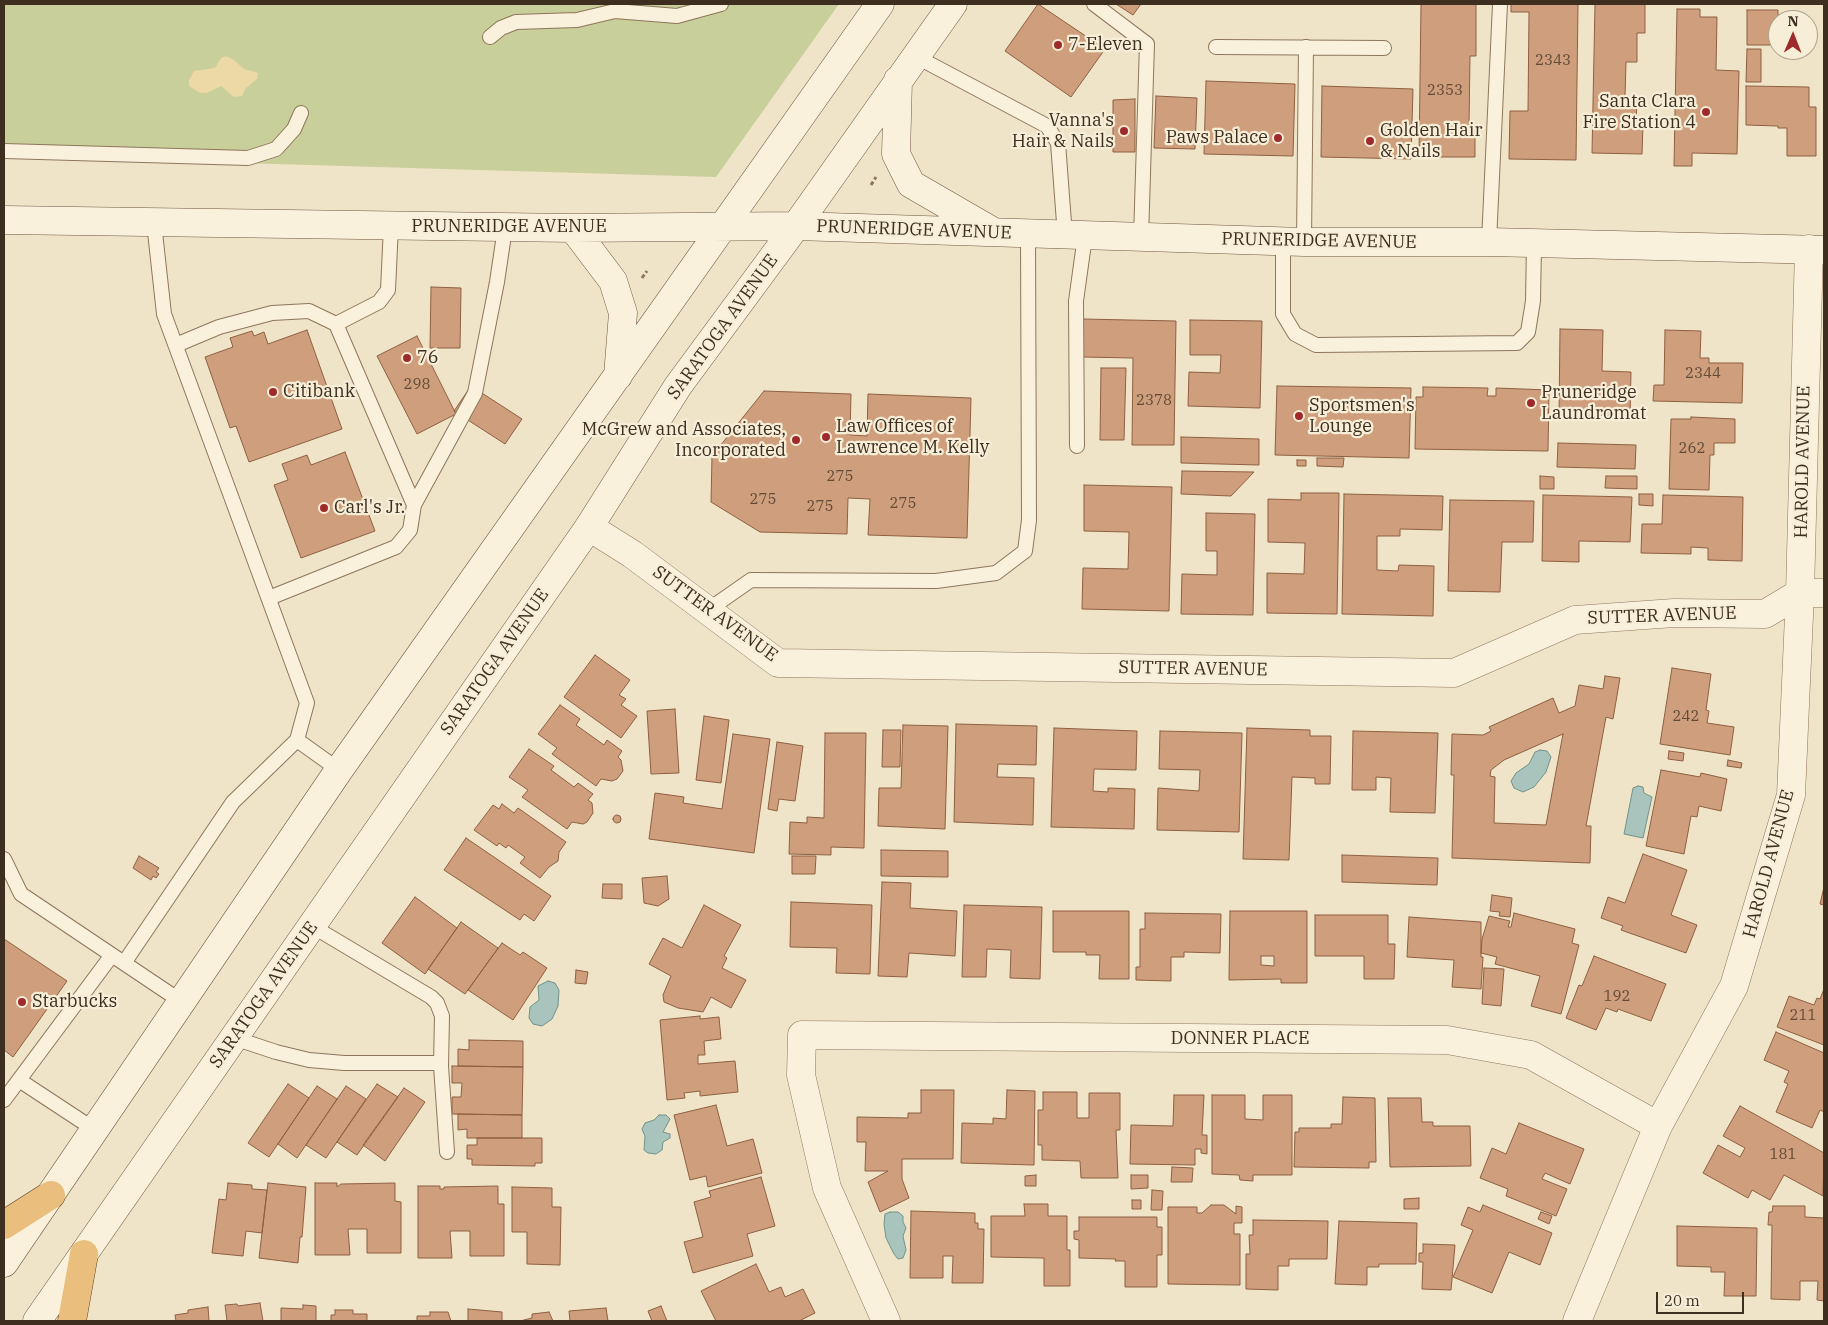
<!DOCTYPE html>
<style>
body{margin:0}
#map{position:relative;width:1828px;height:1325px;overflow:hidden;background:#f0e4c8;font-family:"IBM Plex Serif",serif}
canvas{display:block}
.frame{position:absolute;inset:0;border:5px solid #3d2e20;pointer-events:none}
.north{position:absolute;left:1768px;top:10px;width:50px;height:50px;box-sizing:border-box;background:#f7eed8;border:1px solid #ada18e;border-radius:50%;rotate:1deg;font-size:14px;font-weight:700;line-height:20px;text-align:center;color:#3d2e20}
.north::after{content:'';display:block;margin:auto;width:18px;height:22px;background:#9e2a2b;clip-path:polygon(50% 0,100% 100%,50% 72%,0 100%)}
.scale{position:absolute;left:1656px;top:1292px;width:88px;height:22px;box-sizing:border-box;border:2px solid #3d2e20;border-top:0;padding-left:6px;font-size:15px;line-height:18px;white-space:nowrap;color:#3d2e20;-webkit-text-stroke:4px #f7eed8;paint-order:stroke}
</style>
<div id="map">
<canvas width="1828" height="1325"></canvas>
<div class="frame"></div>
<div class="north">N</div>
<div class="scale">20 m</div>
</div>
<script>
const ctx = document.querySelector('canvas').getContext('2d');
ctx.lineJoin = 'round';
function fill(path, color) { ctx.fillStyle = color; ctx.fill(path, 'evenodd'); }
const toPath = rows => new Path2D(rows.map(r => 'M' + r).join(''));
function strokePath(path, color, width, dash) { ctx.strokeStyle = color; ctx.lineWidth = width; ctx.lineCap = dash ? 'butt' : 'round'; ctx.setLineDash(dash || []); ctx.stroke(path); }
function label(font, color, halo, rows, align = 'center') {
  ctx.font = font + ' "IBM Plex Serif",serif'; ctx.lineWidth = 4.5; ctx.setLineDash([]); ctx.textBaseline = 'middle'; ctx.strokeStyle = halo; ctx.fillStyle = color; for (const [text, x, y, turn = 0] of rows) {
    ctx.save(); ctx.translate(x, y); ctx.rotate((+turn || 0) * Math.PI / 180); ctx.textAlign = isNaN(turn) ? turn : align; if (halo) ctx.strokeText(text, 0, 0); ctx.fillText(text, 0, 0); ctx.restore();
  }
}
fill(toPath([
 [4,4,839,4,716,177,4,156]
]), '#c9cf9b');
fill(toPath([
 [226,56,234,60,244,69,258,73,257,79,245,89,242,96,234,97,221,86,207,93,200,93,189,86,189,80,194,71,215,68,221,58]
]), '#ecd9a5');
const water = toPath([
 [1540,750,1547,751,1551,757,1546,772,1534,787,1523,792,1514,788,1511,781,1516,773,1529,764,1535,752,1540,750],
 [1638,786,1643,787,1644,793,1652,797,1643,838,1624,834,1633,788,1638,786],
 [548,981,555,983,559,990,558,1006,552,1019,542,1026,533,1024,529,1018,530,1007,539,1000,538,986,548,981],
 [659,1115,666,1115,670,1119,663,1132,670,1134,670,1138,663,1142,662,1150,656,1154,648,1153,644,1150,645,1136,642,1129,645,1123,654,1120,659,1115],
 [890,1212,898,1212,903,1216,903,1222,906,1228,903,1236,906,1250,903,1258,898,1259,894,1254,886,1238,884,1224,885,1214,890,1212]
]);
fill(water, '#a9c4bc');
strokePath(water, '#6f938a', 1);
const building = toPath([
 [1038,4,1105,49,1071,97,1005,51,1038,4],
 [1116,4,1141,4,1133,15,1116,4],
 [1421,4,1476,4,1476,56,1470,56,1469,125,1475,125,1475,157,1419,157,1421,4],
 [1511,4,1578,4,1576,160,1509,159,1510,111,1528,111,1529,12,1511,12,1511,4],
 [1595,4,1645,4,1645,33,1637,33,1637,62,1626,62,1625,97,1637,97,1636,125,1643,125,1642,154,1592,153,1595,4],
 [1677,9,1700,9,1700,17,1717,17,1716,70,1739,71,1737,154,1692,153,1692,166,1674,166,1677,9],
 [1747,10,1778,10,1778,45,1747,45,1747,10],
 [1747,49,1761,49,1761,82,1746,82,1747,49],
 [1206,81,1295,84,1293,156,1204,154,1206,81],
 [1322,86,1413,89,1411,159,1321,157,1322,86],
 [1746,86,1809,87,1809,107,1816,107,1816,156,1787,156,1787,128,1778,128,1778,126,1746,125,1746,86],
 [1156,96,1197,98,1195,149,1154,148,1156,96],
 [1135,99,1135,152,1113,152,1113,100,1135,99],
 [431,287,461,288,460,348,430,348,431,287],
 [1083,319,1176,321,1174,445,1132,445,1133,358,1082,357,1083,319],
 [1190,320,1262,321,1260,408,1188,406,1189,372,1220,373,1221,355,1190,355,1190,320],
 [1560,329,1603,330,1602,371,1631,372,1630,416,1559,415,1560,329],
 [307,330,342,429,249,462,236,426,230,428,205,357,233,347,230,338,252,331,254,336,264,332,268,344,307,330],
 [1665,330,1701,331,1700,358,1709,358,1709,363,1743,363,1742,403,1653,401,1654,385,1664,385,1665,330],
 [417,336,456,414,417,434,377,356,417,336],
 [1101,368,1126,368,1124,440,1100,440,1101,368],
 [471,386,522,419,505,444,454,411,471,386],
 [1277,386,1411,388,1409,458,1275,455,1277,386],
 [1423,387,1488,388,1487,396,1496,396,1496,388,1549,390,1548,451,1415,449,1416,397,1423,397,1423,387],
 [764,391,851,394,850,435,867,436,868,394,971,398,967,538,868,535,870,499,848,498,847,534,760,532,711,502,712,456,764,391],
 [1691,417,1735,419,1735,443,1714,443,1714,455,1710,455,1709,490,1669,489,1671,419,1691,419,1691,417],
 [1181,437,1259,439,1259,465,1181,463,1181,437],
 [1558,443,1636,445,1635,469,1557,467,1558,443],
 [345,452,375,531,301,558,274,485,288,480,282,464,307,455,311,465,345,452],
 [1317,458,1344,458,1343,467,1317,466,1317,458],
 [1297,460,1306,460,1306,466,1297,466,1297,460],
 [1182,471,1254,472,1231,496,1181,494,1182,471],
 [1540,476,1554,477,1554,489,1540,489,1540,476],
 [1606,476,1637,476,1637,489,1605,488,1606,476],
 [1084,485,1172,487,1169,611,1082,609,1083,568,1128,569,1129,532,1084,531,1084,485],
 [1301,493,1339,493,1337,614,1267,613,1267,573,1304,574,1305,543,1268,542,1268,499,1301,500,1301,493],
 [1344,494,1443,496,1442,530,1400,529,1400,536,1377,536,1377,570,1398,571,1399,565,1434,566,1433,616,1342,614,1344,494],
 [1639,494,1653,494,1653,506,1639,505,1639,494],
 [1543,495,1632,497,1630,542,1579,541,1579,562,1542,561,1543,495],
 [1663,495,1743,497,1742,561,1708,560,1708,548,1691,547,1691,554,1641,553,1642,524,1662,524,1663,495],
 [1450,500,1534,501,1533,542,1502,542,1500,592,1448,591,1450,500],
 [1206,513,1255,514,1253,615,1181,614,1182,574,1217,575,1217,551,1206,551,1206,513],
 [595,655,630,680,619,695,626,699,621,705,637,716,621,738,564,697,595,655],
 [1672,668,1711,674,1706,710,1709,711,1707,723,1734,727,1730,755,1660,744,1672,668],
 [1605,676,1620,678,1613,719,1606,717,1586,826,1591,826,1590,863,1452,858,1454,775,1451,775,1452,734,1483,735,1491,731,1489,727,1553,698,1559,713,1575,706,1579,685,1603,689,1605,676],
 [1563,734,1546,825,1494,823,1495,777,1490,776,1491,770,1504,760,1563,734],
 [560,705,580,719,576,725,604,745,607,740,622,751,618,757,621,760,623,771,617,779,612,781,601,779,596,786,552,754,557,748,538,734,560,705],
 [675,709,679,773,651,774,647,711,675,709],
 [704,716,729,720,721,783,696,780,704,716],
 [956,724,1037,726,1036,765,998,764,997,777,1034,778,1033,825,954,822,956,724],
 [903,725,948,726,945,829,878,826,879,788,901,788,903,725],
 [1054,728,1137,731,1136,770,1094,769,1093,791,1108,792,1108,788,1135,789,1134,829,1051,827,1054,728],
 [1247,728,1310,730,1310,736,1331,736,1330,784,1315,784,1315,778,1292,777,1289,860,1243,859,1247,728],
 [883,730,901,730,900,767,882,767,883,730],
 [1160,731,1242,733,1239,832,1157,830,1158,788,1199,791,1200,770,1159,769,1160,731],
 [1353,731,1438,733,1435,813,1390,812,1391,778,1376,777,1376,790,1352,790,1353,731],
 [825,733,866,733,864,848,831,847,831,855,789,854,790,822,807,823,807,817,824,818,825,733],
 [733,734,770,739,754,853,649,839,655,793,684,797,683,803,722,809,733,734],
 [777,742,803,746,795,801,779,799,777,811,768,809,777,742],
 [529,749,554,766,551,770,574,787,578,783,593,794,588,800,592,803,593,813,587,822,583,824,572,822,567,829,522,797,528,790,509,777,529,749],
 [1669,751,1684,753,1683,761,1668,759,1669,751],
 [1728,760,1742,763,1741,768,1727,766,1728,760],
 [1661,770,1700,777,1701,773,1727,779,1721,811,1699,806,1697,817,1691,816,1684,854,1646,846,1661,770],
 [502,804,514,813,518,808,566,842,559,852,558,861,549,867,540,878,520,863,525,857,508,845,506,848,499,843,497,846,474,830,493,805,499,809,502,804],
 '613 819a4 4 0 1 1 8 0a4 4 0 1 1-8 0Z',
 [466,838,551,896,534,921,524,914,520,920,444,870,466,838],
 [881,850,948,851,948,877,881,876,881,850],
 [1643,854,1687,870,1671,915,1697,925,1686,953,1621,930,1623,926,1601,918,1608,897,1625,903,1643,854],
 [1342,855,1438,858,1437,885,1342,882,1342,855],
 [139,856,159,868,156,872,159,874,156,878,153,876,151,880,133,868,139,856],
 [792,856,816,856,815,874,792,874,792,856],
 [667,876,669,899,658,906,644,903,642,878,667,876],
 [882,882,911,883,910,908,957,911,955,956,909,953,907,977,878,976,882,882],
 [603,884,622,884,622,899,602,898,603,884],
 [1824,887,1824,905,1820,904,1824,887],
 [1492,895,1512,898,1510,917,1499,916,1500,912,1490,911,1492,895],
 [415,897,457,928,425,974,382,943,415,897],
 [791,902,872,905,870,974,836,973,837,948,790,947,791,902],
 [704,905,741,925,724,956,727,958,722,968,746,980,731,1008,711,997,703,1012,678,1008,664,1002,663,995,671,976,649,964,663,938,682,948,704,905],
 [964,905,1042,907,1040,979,1010,978,1011,950,987,949,986,977,962,977,964,905],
 [1053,911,1129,911,1129,979,1099,979,1100,955,1086,955,1086,952,1053,952,1053,911],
 [1230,911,1307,911,1307,983,1281,983,1281,979,1229,980,1230,911],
 [1261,956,1274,956,1274,966,1261,965,1261,956],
 [1145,913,1221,914,1220,953,1184,952,1184,957,1171,957,1171,981,1136,980,1136,967,1140,967,1140,929,1145,929,1145,913],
 [1514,913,1575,929,1572,943,1579,945,1561,1014,1531,1006,1540,976,1495,964,1497,957,1481,953,1482,939,1489,916,1510,921,1508,927,1511,927,1514,913],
 [1315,915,1388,915,1388,944,1395,944,1394,979,1364,979,1364,956,1315,956,1315,915],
 [1409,917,1481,922,1481,957,1483,957,1481,989,1452,987,1454,960,1407,957,1409,917],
 [461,922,498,948,465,994,428,969,461,922],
 [4,939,67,981,13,1057,4,1050,4,939],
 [502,943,520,955,523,952,547,968,513,1020,468,990,502,943],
 [1594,956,1666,984,1651,1021,1618,1009,1617,1012,1606,1008,1596,1030,1566,1018,1579,985,1582,986,1594,956],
 [1484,968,1504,969,1501,1006,1482,1004,1484,968],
 [576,970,588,972,586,984,575,983,576,970],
 [1824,989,1824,1045,1777,1027,1789,996,1814,1005,1817,998,1820,999,1824,989],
 [700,1016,700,1019,719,1017,721,1039,704,1041,705,1055,698,1055,698,1064,735,1061,738,1092,700,1096,700,1091,684,1093,685,1098,667,1100,660,1020,700,1016],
 [1776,1032,1824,1053,1824,1112,1820,1110,1812,1128,1776,1112,1788,1084,1784,1082,1789,1071,1764,1060,1776,1032],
 [469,1040,523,1041,523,1067,458,1066,458,1049,469,1050,469,1040],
 [452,1066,523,1067,522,1115,452,1114,452,1097,461,1097,462,1083,452,1083,452,1066],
 [288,1084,309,1098,269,1157,248,1143,288,1084],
 [377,1084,398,1097,357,1155,337,1142,377,1084],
 [317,1086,337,1099,297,1158,278,1144,317,1086],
 [346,1086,366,1099,326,1158,306,1145,346,1086],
 [404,1088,425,1102,385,1161,363,1145,404,1088],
 [921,1090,954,1090,953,1159,902,1159,902,1179,909,1198,880,1212,868,1182,888,1171,865,1171,866,1142,857,1142,857,1117,908,1118,908,1113,921,1113,921,1090],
 [1007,1090,1035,1091,1034,1165,961,1163,962,1123,993,1124,993,1118,1006,1119,1007,1090],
 [1043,1092,1077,1092,1077,1118,1089,1118,1089,1093,1120,1093,1120,1130,1116,1130,1118,1178,1081,1178,1080,1161,1042,1160,1042,1145,1038,1145,1038,1110,1043,1110,1043,1092],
 [1174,1095,1204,1095,1202,1135,1207,1135,1207,1154,1201,1153,1201,1149,1195,1149,1195,1165,1130,1164,1131,1125,1173,1126,1174,1095],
 [1212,1095,1245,1095,1245,1119,1263,1120,1263,1095,1292,1095,1292,1175,1253,1175,1253,1181,1240,1180,1239,1175,1212,1174,1212,1095],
 [1343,1097,1375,1098,1376,1162,1369,1162,1369,1168,1294,1167,1295,1132,1299,1132,1299,1128,1331,1128,1331,1124,1342,1124,1343,1097],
 [1388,1098,1421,1098,1422,1122,1433,1122,1433,1126,1470,1126,1471,1166,1390,1167,1388,1098],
 [716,1105,727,1146,753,1139,762,1173,708,1187,706,1176,690,1180,674,1115,716,1105],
 [1740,1106,1824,1153,1823,1196,1784,1175,1770,1200,1752,1190,1748,1198,1703,1173,1718,1145,1740,1157,1745,1148,1723,1136,1740,1106],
 [458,1114,522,1115,522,1138,467,1138,467,1129,458,1130,458,1114],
 [1519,1123,1584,1149,1570,1184,1545,1173,1542,1179,1567,1189,1556,1216,1506,1196,1508,1189,1480,1178,1492,1148,1506,1154,1519,1123],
 [477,1138,542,1138,542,1163,535,1163,535,1166,472,1165,472,1159,467,1159,467,1145,477,1145,477,1138],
 [1172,1167,1193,1168,1192,1182,1171,1182,1172,1167],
 [1036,1175,1036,1186,1025,1186,1025,1176,1036,1175],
 [1131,1175,1148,1175,1148,1188,1131,1189,1131,1175],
 [761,1177,775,1226,747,1234,753,1256,693,1273,684,1242,703,1237,694,1202,711,1197,709,1191,761,1177],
 [228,1183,252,1185,252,1189,267,1190,262,1233,246,1231,243,1256,212,1253,219,1199,226,1200,228,1183],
 [268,1183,306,1187,302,1237,300,1237,298,1263,259,1258,268,1183],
 [315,1183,337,1183,337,1187,341,1184,395,1183,395,1201,401,1202,401,1253,367,1253,367,1229,348,1229,350,1255,315,1255,315,1183],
 [418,1186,440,1186,440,1189,444,1189,444,1187,498,1186,498,1204,504,1204,504,1256,470,1256,470,1231,450,1231,452,1258,418,1258,418,1186],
 [512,1187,552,1188,552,1207,561,1207,560,1265,527,1264,527,1232,512,1232,512,1187],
 [1152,1190,1163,1191,1162,1210,1151,1210,1152,1190],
 [1419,1198,1419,1209,1404,1209,1404,1199,1419,1198],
 [1132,1200,1141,1200,1141,1209,1132,1209,1132,1200],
 [1024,1204,1048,1204,1048,1216,1067,1216,1067,1250,1070,1250,1070,1286,1044,1286,1044,1258,991,1257,991,1216,1025,1216,1024,1204],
 [1211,1205,1224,1205,1236,1214,1236,1206,1242,1207,1242,1223,1234,1223,1234,1234,1240,1234,1240,1285,1168,1284,1168,1207,1197,1207,1197,1213,1202,1213,1211,1205],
 [1483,1205,1552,1233,1540,1265,1509,1252,1492,1293,1453,1277,1473,1230,1461,1225,1468,1207,1480,1212,1483,1205],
 [1773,1206,1805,1206,1805,1217,1824,1218,1824,1301,1817,1300,1818,1281,1800,1281,1800,1300,1771,1299,1772,1225,1768,1225,1769,1212,1772,1212,1773,1206],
 [911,1211,975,1213,975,1223,978,1223,978,1229,984,1229,983,1283,952,1283,953,1256,943,1256,943,1278,910,1278,911,1211],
 [1541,1212,1552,1216,1549,1224,1538,1219,1541,1212],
 [1079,1217,1157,1217,1157,1227,1162,1227,1162,1255,1157,1255,1157,1287,1125,1287,1125,1261,1115,1261,1116,1259,1079,1258,1079,1240,1074,1239,1074,1231,1079,1231,1079,1217],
 [1253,1220,1328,1221,1327,1259,1289,1259,1289,1266,1278,1266,1278,1290,1246,1289,1246,1254,1250,1254,1249,1235,1253,1235,1253,1220],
 [1339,1221,1417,1223,1416,1264,1379,1264,1379,1267,1367,1267,1367,1285,1335,1284,1339,1221],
 [1677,1226,1757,1228,1756,1296,1724,1296,1725,1272,1711,1272,1711,1267,1677,1266,1677,1226],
 [1423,1244,1455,1245,1451,1290,1422,1289,1423,1262,1419,1262,1419,1253,1423,1253,1423,1244],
 [756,1264,769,1292,781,1287,785,1297,803,1289,815,1313,799,1321,716,1321,701,1291,756,1264],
 [260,1303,263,1321,227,1321,225,1305,237,1304,238,1306,260,1303],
 [303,1305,316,1306,316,1321,281,1321,281,1308,303,1309,303,1305],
 [661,1306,667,1321,652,1321,648,1311,661,1306],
 [208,1307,209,1321,176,1321,175,1315,188,1313,188,1310,208,1307],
 [606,1308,608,1321,570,1321,569,1311,606,1308],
 [468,1309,502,1312,502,1321,468,1321,468,1309],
 [335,1310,353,1310,353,1314,367,1314,367,1321,331,1321,331,1315,335,1315,335,1310],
 [430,1312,448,1312,451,1321,417,1321,417,1316,430,1316,430,1312],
 [549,1312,553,1321,520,1321,532,1318,532,1314,549,1312]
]);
fill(building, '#cf9f7d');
strokePath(building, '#8d5f41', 1);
const service = toPath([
 [1094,4,1147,44,1141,238],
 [490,37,501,28,516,22,577,20,615,11,677,16,721,4],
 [1216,47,1384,48],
 [915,56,1047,126,1058,143,1065,236],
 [4,151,248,158,276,149,294,129,301,113],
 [154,223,164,314,307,703,297,740,339,770],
 [1283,240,1283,314,1295,334,1316,345,1517,343,1528,332,1533,301,1534,245],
 [1304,242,1306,47],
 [1489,242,1500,4],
 [336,324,379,302,388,290,391,226],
 [176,345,219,327,272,313,309,311,336,324,414,505,410,530,396,547,269,598],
 [1077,446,1076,301,1085,236],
 [414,505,475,393,497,282,505,228],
 [708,610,751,580,936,581,996,573,1025,551,1029,520,1028,235],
 [4,859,21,894,182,1002],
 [312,926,431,997,437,1003,442,1016,441,1066,447,1152],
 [124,963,233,802,297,740],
 [234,1038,276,1052,309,1060,344,1063,441,1063],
 [19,1080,95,1130],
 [4,1100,112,955]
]);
const minor = toPath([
 [589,527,632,554,778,663,1454,673,1575,620,1674,613,1765,614,1800,593,1824,593],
 [886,1321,827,1188,801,1075,802,1035,1447,1040,1531,1055,1658,1126],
 [1577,1321,1658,1126,1734,986,1791,795,1800,593,1809,249]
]);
const secondary = toPath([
 [898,80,896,154,911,184,994,232],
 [4,220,573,228,796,226,1304,242,1489,242,1824,250],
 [573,228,613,281,623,313,618,376],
 [4,1263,339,770,880,4],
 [37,1321,589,527,678,386,796,226,953,4]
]);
const trunk = toPath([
 [4,1225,51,1195],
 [72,1321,84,1254]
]);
strokePath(service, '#8d765c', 16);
strokePath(minor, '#8d765c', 29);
strokePath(secondary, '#6f573f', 29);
strokePath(trunk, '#5b4430', 29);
strokePath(toPath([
 [871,185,876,177],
 [642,278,647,271]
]), '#8d765c', 3, [4, 2.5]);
strokePath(service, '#faf1dc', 14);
strokePath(minor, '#faf1dc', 28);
strokePath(secondary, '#faf1dc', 28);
strokePath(trunk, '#eabe7c', 28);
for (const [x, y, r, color] of [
 [1058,45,5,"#9e2a2b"],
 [1706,112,5,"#9e2a2b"],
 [1124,131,5,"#9e2a2b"],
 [1278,138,5,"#9e2a2b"],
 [1370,141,5,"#9e2a2b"],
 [407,358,5,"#9e2a2b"],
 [273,392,5,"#9e2a2b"],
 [1531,403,5,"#9e2a2b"],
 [1299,416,5,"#9e2a2b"],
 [826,437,5,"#9e2a2b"],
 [796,440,5,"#9e2a2b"],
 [324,508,5,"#9e2a2b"],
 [22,1002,5,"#9e2a2b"]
]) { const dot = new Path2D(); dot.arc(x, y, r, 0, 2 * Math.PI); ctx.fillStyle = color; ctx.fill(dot); strokePath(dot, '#f7eed8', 2); }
label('15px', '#624a37', null, [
 ["2343",1553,61],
 ["2353",1445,91],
 ["2344",1703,374],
 ["298",417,385],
 ["2378",1154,401],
 ["262",1692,449],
 ["275",840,477],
 ["275",763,500],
 ["275",903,504],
 ["275",820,507],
 ["242",1686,717],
 ["192",1617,997],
 ["211",1803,1016],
 ["181",1783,1155]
]);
label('18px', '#3d2e20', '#f7eed8', [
 ["7-Eleven",1068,45],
 ["Santa Clara",1696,102,"right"],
 ["Fire Station 4",1696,123,"right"],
 ["Vanna's",1114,121,"right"],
 ["Hair & Nails",1114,142,"right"],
 ["Golden Hair",1380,131],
 ["& Nails",1380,152],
 ["Paws Palace",1268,138,"right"],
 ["76",417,358],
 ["Citibank",283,392],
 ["Pruneridge",1541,393],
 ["Laundromat",1541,414],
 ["Sportsmen's",1309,406],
 ["Lounge",1309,427],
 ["Law Offices of",836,427],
 ["Lawrence M. Kelly",836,448],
 ["McGrew and Associates,",786,430,"right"],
 ["Incorporated",786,451,"right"],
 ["Carl's Jr.",334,508],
 ["Starbucks",32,1002]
], 'left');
label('18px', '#3d2e20', '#f7eed8', [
 ["PRUNERIDGE AVENUE",509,227],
 ["PRUNERIDGE AVENUE",914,230,2],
 ["PRUNERIDGE AVENUE",1319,241,1],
 ["SARATOGA AVENUE",723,327,-54],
 ["HAROLD AVENUE",1803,462,-89],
 ["SUTTER AVENUE",715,614,36],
 ["SUTTER AVENUE",1662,616,-2],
 ["SARATOGA AVENUE",495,662,-55],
 ["SUTTER AVENUE",1193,669,1],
 ["HAROLD AVENUE",1769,864,-75],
 ["SARATOGA AVENUE",264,995,-55],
 ["DONNER PLACE",1240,1039]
]);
</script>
